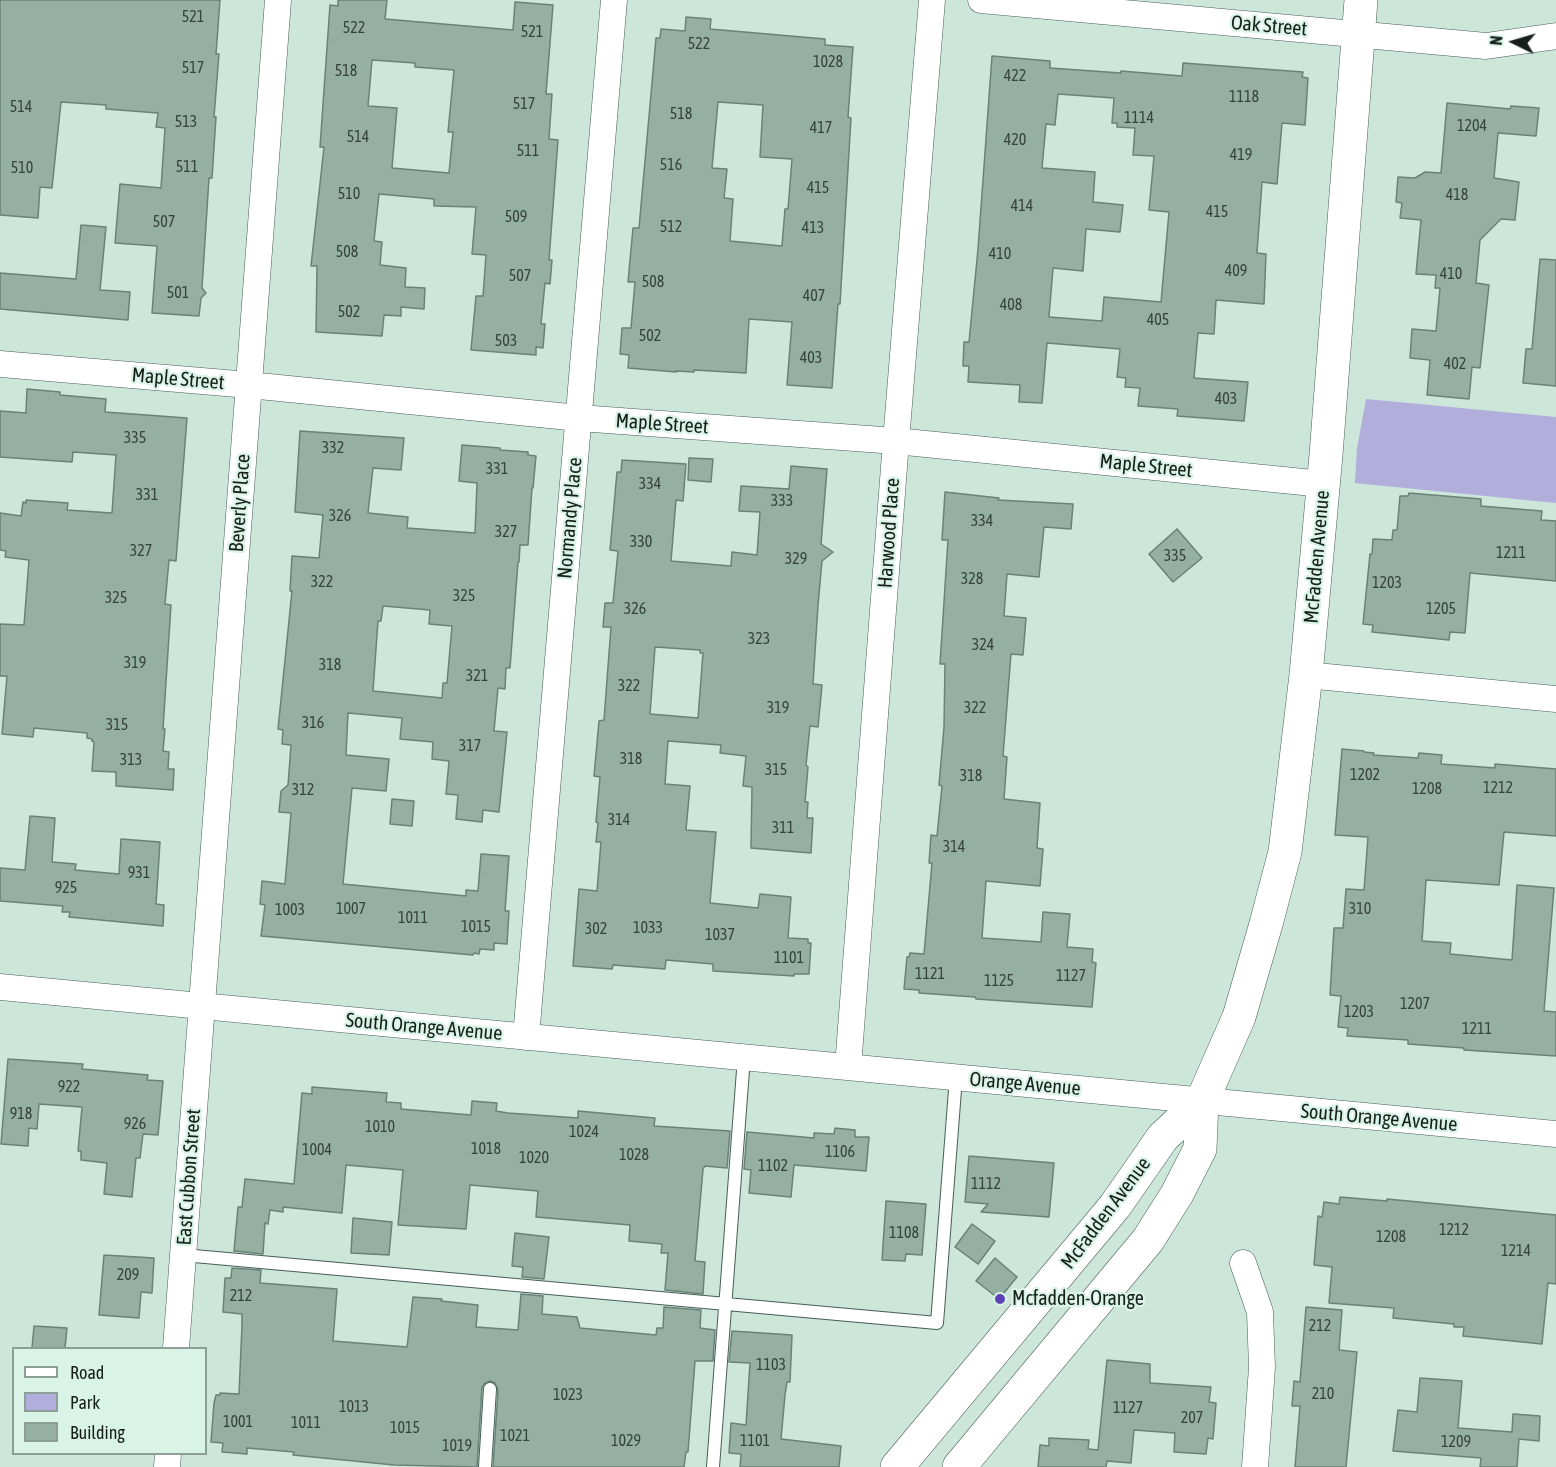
<!DOCTYPE html>
<style>
body{margin:0}
#map{position:relative;width:1556px;height:1467px;overflow:hidden;background:#cde6da;font-family:"Asap Condensed",sans-serif}
canvas{display:block}
.legend{position:absolute;left:12px;top:1347px;width:195px;height:108px;box-sizing:border-box;background:#daf3e7;border:2px solid #8c9e95;margin:0;padding:8px 10px;list-style:none;font-size:18px;color:#161f1b}
.legend li{display:flex;align-items:center;gap:12px;height:30px}
.legend b{width:30px;border:2px solid #8c9e95}
.north{position:absolute;left:1484px;top:12px;width:60px;height:60px;-webkit-text-stroke:4px #daf3e7;paint-order:stroke;rotate:275deg;font-size:16px;font-weight:700;line-height:24px;text-align:center;color:#161f1b}
.north::after{content:'';display:block;margin:auto;width:21px;height:27px;background:#161f1b;clip-path:polygon(50% 0,100% 100%,50% 72%,0 100%)}
</style>
<div id="map">
<canvas width="1556" height="1467"></canvas>
<ul class="legend">
<li><b style="height:8px;background:#fff"></b>Road</li>
<li><b style="height:16px;background:#b2aedc"></b>Park</li>
<li><b style="height:16px;background:#96afa3"></b>Building</li>
</ul>
<div class="north">N</div>
</div>
<script>
const ctx = document.querySelector('canvas').getContext('2d');
ctx.lineJoin = 'round';
function fill(path, color) { ctx.fillStyle = color; ctx.fill(path, 'evenodd'); }
const toPath = rows => new Path2D(rows.map(r => 'M' + r).join(''));
function strokePath(path, color, width, dash) { ctx.strokeStyle = color; ctx.lineWidth = width; ctx.lineCap = dash ? 'butt' : 'round'; ctx.setLineDash(dash || []); ctx.stroke(path); }
function label(font, color, halo, rows, align = 'center') {
  ctx.font = font + ' "Asap Condensed",sans-serif'; ctx.lineWidth = 4.5; ctx.setLineDash([]); ctx.textBaseline = 'middle'; ctx.strokeStyle = halo; ctx.fillStyle = color; for (const [text, x, y, turn = 0] of rows) {
    ctx.save(); ctx.translate(x, y); ctx.rotate((+turn || 0) * Math.PI / 180); ctx.textAlign = isNaN(turn) ? turn : align; if (halo) ctx.strokeText(text, 0, 0); ctx.fillText(text, 0, 0); ctx.restore();
  }
}
fill(toPath([
 [1366,399,1556,417,1556,503,1355,483,1357,448]
]), '#b2aedc');
const building = toPath([
 [0,0,220,0,216,54,219,54,214,117,216,117,212,178,209,178,202,288,206,293,201,298,199,316,152,313,157,246,115,243,120,184,161,188,165,128,156,127,158,113,106,109,106,105,61,102,52,188,40,187,38,218,0,215,0,0],
 [338,0,387,0,385,19,513,30,515,2,553,5,546,94,552,94,549,139,558,140,549,260,552,260,550,284,545,283,541,324,545,324,543,348,536,347,536,355,471,350,476,296,483,296,486,255,472,254,476,207,434,206,434,199,379,194,374,241,382,242,380,265,406,268,405,287,425,288,424,309,401,307,401,316,384,315,382,336,316,332,317,266,311,266,324,147,320,147,330,5,338,6,338,0],
 [372,60,415,63,415,67,454,70,448,132,453,132,449,173,392,168,397,108,368,106,372,60],
 [686,17,711,19,710,29,825,39,825,45,853,47,848,117,851,118,840,304,838,304,832,388,787,385,792,322,749,319,746,373,694,370,694,372,676,371,676,372,628,368,629,355,620,354,622,328,631,328,635,282,628,282,633,228,639,228,656,38,660,38,661,29,685,31,686,17],
 [718,102,763,105,760,157,792,159,788,209,785,209,782,246,730,241,733,199,724,198,727,169,712,168,718,102],
 [992,56,1050,61,1050,68,1121,73,1121,71,1182,76,1183,63,1303,72,1302,77,1308,78,1305,125,1282,123,1277,184,1262,182,1257,253,1266,254,1264,304,1216,300,1214,334,1198,333,1194,378,1248,382,1244,421,1177,416,1178,409,1138,406,1140,388,1125,387,1126,378,1117,377,1120,349,1047,343,1042,403,1019,402,1020,385,968,382,969,366,963,366,964,342,969,342,978,249,992,56],
 [1058,94,1114,98,1112,123,1117,123,1117,127,1135,128,1133,155,1154,156,1149,210,1169,212,1161,302,1104,297,1102,321,1049,317,1053,268,1083,271,1086,229,1120,232,1123,205,1093,202,1095,172,1042,168,1046,124,1055,125,1058,94],
 [1447,103,1510,109,1511,106,1539,108,1536,136,1498,133,1494,178,1519,182,1515,220,1501,219,1480,240,1476,283,1489,285,1480,368,1472,367,1469,399,1427,395,1430,360,1410,358,1412,329,1436,331,1440,288,1435,288,1436,275,1416,274,1421,220,1400,218,1402,203,1396,202,1398,177,1415,178,1425,172,1441,173,1447,103],
 [81,225,106,227,100,290,130,292,128,320,0,309,0,273,76,279,81,225],
 [1540,259,1556,260,1556,386,1523,383,1526,349,1532,349,1540,259],
 [27,389,60,392,60,395,106,399,105,412,187,418,176,561,169,560,165,604,171,605,163,729,165,729,163,751,169,752,168,769,174,769,173,790,116,786,116,772,92,771,94,742,92,741,92,739,87,738,87,733,34,728,33,737,2,734,7,676,0,676,0,624,24,625,29,560,5,557,6,551,0,550,0,513,21,516,23,502,26,503,26,500,68,503,67,510,112,513,116,455,73,452,72,462,0,457,0,411,26,413,27,389],
 [300,431,404,438,401,470,373,468,368,513,408,517,407,528,475,533,477,483,459,481,462,445,500,448,500,450,528,452,528,455,536,456,533,488,532,488,528,545,520,545,519,562,518,562,510,668,506,668,505,689,498,688,494,731,507,732,499,812,483,810,482,822,456,819,458,795,446,794,449,761,432,759,433,742,400,739,402,718,348,713,346,755,389,759,386,791,352,788,343,884,466,896,466,890,478,891,481,854,509,856,505,911,509,911,507,944,494,943,494,950,480,949,479,954,474,953,473,955,261,936,265,905,260,904,262,881,285,884,291,813,279,812,281,791,288,785,291,745,282,744,283,730,278,729,292,591,290,591,292,556,319,558,323,515,295,512,300,431],
 [383,606,430,610,429,624,452,626,447,683,443,683,442,698,373,691,378,621,381,621,383,606],
 [689,458,713,459,711,482,688,480,689,458],
 [622,460,686,464,683,501,676,500,671,561,731,566,732,552,757,555,760,512,739,511,741,486,789,489,791,466,827,469,821,544,833,552,822,561,818,605,813,684,822,685,818,727,810,726,806,765,808,767,805,802,808,802,807,818,813,818,811,853,751,848,752,787,743,786,746,756,720,753,721,745,668,741,665,784,690,786,686,830,716,832,710,903,758,908,760,894,791,897,788,938,808,939,808,943,811,943,809,974,794,974,794,976,713,971,713,964,666,960,665,969,613,965,612,969,573,966,579,889,597,891,601,842,596,842,598,823,596,822,600,777,594,776,599,721,604,720,611,627,603,627,605,603,613,603,618,551,610,550,617,472,621,472,622,460],
 [655,647,700,650,700,653,703,653,698,718,650,714,655,647],
 [945,492,999,498,998,500,1073,504,1071,529,1044,527,1039,577,1007,574,1004,616,1026,618,1023,655,1011,654,1003,756,1007,757,1004,799,1040,803,1037,848,1043,849,1040,886,986,881,982,938,1041,942,1043,912,1070,914,1067,947,1093,949,1092,962,1096,963,1092,1007,976,999,975,997,919,993,919,990,904,989,907,957,909,957,910,953,924,954,932,863,929,863,931,835,937,836,942,786,939,785,944,727,945,664,940,664,948,540,942,540,945,492],
 [1409,493,1481,499,1481,506,1542,511,1541,520,1556,521,1556,581,1470,573,1465,633,1450,632,1449,640,1372,632,1373,625,1363,624,1370,554,1372,554,1373,539,1392,540,1393,530,1397,530,1400,496,1408,496,1409,493],
 [1177,529,1202,558,1173,582,1149,554,1177,529],
 [1342,749,1364,751,1364,752,1374,753,1373,755,1418,758,1419,753,1442,755,1441,764,1495,768,1495,764,1556,769,1556,836,1504,832,1499,885,1426,880,1422,941,1451,943,1450,954,1512,960,1517,885,1554,888,1544,1011,1556,1012,1556,1056,1464,1050,1464,1048,1408,1044,1408,1040,1347,1036,1348,1028,1338,1027,1341,996,1330,995,1334,928,1343,928,1346,889,1364,890,1368,837,1335,835,1342,749],
 [392,799,414,801,412,826,390,824,392,799],
 [30,816,55,818,52,862,76,864,75,870,119,874,121,839,160,842,156,904,164,905,163,926,69,917,70,912,62,912,63,906,0,901,0,868,25,870,30,816],
 [8,1059,83,1064,82,1069,148,1075,147,1080,163,1081,158,1135,143,1134,140,1158,136,1158,132,1197,104,1194,107,1163,81,1160,81,1151,78,1151,82,1107,39,1104,37,1129,29,1128,28,1146,1,1144,8,1059],
 [312,1087,387,1093,386,1102,401,1103,401,1109,471,1115,472,1101,497,1103,496,1111,508,1113,578,1118,578,1111,655,1118,654,1126,730,1131,727,1168,705,1166,703,1169,695,1261,705,1262,703,1294,665,1290,668,1253,661,1253,662,1244,629,1241,630,1225,536,1217,538,1191,470,1185,466,1229,398,1225,403,1170,346,1165,342,1213,283,1207,283,1212,270,1210,268,1224,265,1223,263,1254,234,1251,238,1207,242,1207,245,1179,294,1184,302,1093,312,1094,312,1087],
 [835,1128,855,1130,855,1137,869,1137,866,1171,794,1165,791,1197,749,1193,751,1170,744,1169,747,1132,814,1138,814,1133,834,1134,835,1128],
 [969,1156,1054,1163,1049,1217,981,1212,988,1204,965,1202,969,1156],
 [1340,1197,1387,1201,1387,1199,1556,1215,1556,1284,1548,1283,1542,1344,1463,1336,1464,1327,1454,1327,1454,1324,1393,1318,1394,1308,1329,1303,1332,1267,1314,1265,1318,1216,1322,1217,1324,1202,1339,1204,1340,1197],
 [886,1201,926,1204,922,1255,906,1254,905,1261,882,1260,886,1201],
 [353,1218,392,1222,389,1255,351,1253,353,1218],
 [972,1224,995,1241,978,1264,955,1247,972,1224],
 [515,1233,549,1237,544,1279,522,1277,523,1267,512,1266,515,1233],
 [104,1255,154,1258,152,1293,141,1292,139,1318,99,1315,104,1255],
 [995,1258,1017,1277,999,1299,976,1281,995,1258],
 [232,1268,261,1270,260,1283,337,1289,333,1341,407,1347,413,1297,442,1299,441,1301,478,1305,476,1327,518,1330,521,1294,543,1296,542,1314,577,1317,580,1328,656,1335,657,1328,663,1328,664,1307,701,1310,700,1328,715,1330,713,1361,695,1361,688,1452,686,1452,684,1467,493,1467,498,1390,495,1383,490,1381,484,1384,482,1388,477,1467,394,1465,293,1455,294,1452,247,1448,247,1454,222,1452,223,1443,211,1442,214,1403,216,1395,220,1395,220,1393,239,1394,242,1325,242,1314,223,1312,225,1278,231,1278,232,1268],
 [1306,1307,1342,1310,1339,1350,1357,1352,1346,1467,1295,1467,1300,1406,1292,1406,1294,1381,1300,1382,1306,1307],
 [34,1326,67,1328,65,1348,32,1348,34,1326],
 [732,1331,792,1335,790,1382,787,1382,785,1395,781,1439,841,1446,839,1467,740,1467,741,1454,729,1453,731,1423,746,1425,750,1363,729,1362,732,1331],
 [1107,1360,1150,1364,1150,1383,1211,1387,1209,1402,1216,1403,1213,1439,1208,1438,1206,1454,1174,1452,1175,1433,1134,1430,1131,1463,1107,1461,1106,1467,1038,1467,1040,1445,1049,1446,1049,1438,1089,1440,1088,1449,1098,1450,1107,1360],
 [1420,1378,1462,1381,1458,1428,1512,1432,1513,1414,1540,1416,1539,1441,1519,1439,1517,1467,1480,1467,1481,1458,1393,1451,1398,1410,1417,1412,1420,1378]
]);
fill(building, '#96afa3');
strokePath(building, '#6a8176', 1.5);
const lane = toPath([
 [183,1255,937,1323,956,1077],
 [485,1467,490,1389],
 [713,1467,744,1057]
]);
const street = toPath([
 [981,0,1486,46,1556,36],
 [0,364,249,385,579,418,896,441,1323,484],
 [1306,675,1556,699],
 [0,987,1556,1134],
 [526,1037,614,0],
 [848,1067,896,441,932,0],
 [1243,1263,1260,1312,1262,1367,1255,1467],
 [176,1348,278,0],
 [167,1467,168,1454]
]);
const secondary = toPath([
 [897,1467,1115,1206,1163,1137,1202,1101],
 [959,1467,1148,1240,1177,1194,1200,1149,1202,1101,1239,1017,1266,924,1285,852,1306,675,1326,455,1361,0]
]);
strokePath(lane, '#475d53', 14);
strokePath(street, '#475d53', 27);
strokePath(secondary, '#475d53', 34);
strokePath(lane, '#fff', 12);
strokePath(street, '#fff', 26);
strokePath(secondary, '#fff', 33);
for (const [x, y, r, color] of [
 [1000,1299,6,"#5d41b9"]
]) { const dot = new Path2D(); dot.arc(x, y, r, 0, 2 * Math.PI); ctx.fillStyle = color; ctx.fill(dot); strokePath(dot, '#daf3e7', 2); }
label('16px', '#36433d', null, [
 ["521",193,17],
 ["522",354,28],
 ["521",532,32],
 ["522",699,44],
 ["1028",828,62],
 ["517",193,68],
 ["518",346,71],
 ["422",1015,76],
 ["1118",1244,97],
 ["517",524,104],
 ["514",21,107],
 ["518",681,114],
 ["1114",1139,118],
 ["513",186,122],
 ["1204",1472,126],
 ["417",821,128],
 ["514",358,137],
 ["420",1015,140],
 ["511",528,151],
 ["419",1241,155],
 ["516",671,165],
 ["511",187,167],
 ["510",22,168],
 ["415",818,188],
 ["510",349,194],
 ["418",1457,195],
 ["414",1022,206],
 ["415",1217,212],
 ["509",516,217],
 ["507",164,222],
 ["512",671,227],
 ["413",813,228],
 ["508",347,252],
 ["410",1000,254],
 ["409",1236,271],
 ["410",1451,274],
 ["507",520,276],
 ["508",653,282],
 ["501",178,293],
 ["407",814,296],
 ["408",1011,305],
 ["502",349,312],
 ["405",1158,320],
 ["502",650,336],
 ["503",506,341],
 ["403",811,358],
 ["402",1455,364],
 ["403",1226,399],
 ["335",135,438],
 ["332",333,448],
 ["331",497,469],
 ["334",650,484],
 ["331",147,495],
 ["333",782,501],
 ["326",340,516],
 ["334",982,521],
 ["327",506,532],
 ["330",641,542],
 ["327",141,551],
 ["1211",1511,553],
 ["335",1175,556],
 ["329",796,559],
 ["328",972,579],
 ["322",322,582],
 ["1203",1387,583],
 ["325",464,596],
 ["325",116,598],
 ["326",635,609],
 ["1205",1441,609],
 ["323",759,639],
 ["324",983,645],
 ["319",135,663],
 ["318",330,665],
 ["321",477,676],
 ["322",629,686],
 ["319",778,708],
 ["322",975,708],
 ["316",313,723],
 ["315",117,725],
 ["317",470,746],
 ["318",631,759],
 ["313",131,760],
 ["315",776,770],
 ["1202",1365,775],
 ["318",971,776],
 ["1212",1498,788],
 ["1208",1427,789],
 ["312",303,790],
 ["314",619,820],
 ["311",783,828],
 ["314",954,847],
 ["931",139,873],
 ["925",66,888],
 ["1007",351,909],
 ["310",1360,909],
 ["1003",290,910],
 ["1011",413,918],
 ["1015",476,927],
 ["1033",648,928],
 ["302",596,929],
 ["1037",720,935],
 ["1101",789,958],
 ["1121",930,974],
 ["1127",1071,976],
 ["1125",999,981],
 ["1207",1415,1004],
 ["1203",1359,1012],
 ["1211",1477,1029],
 ["922",69,1087],
 ["918",21,1114],
 ["926",135,1124],
 ["1010",380,1127],
 ["1024",584,1132],
 ["1018",486,1149],
 ["1004",317,1150],
 ["1106",840,1152],
 ["1028",634,1155],
 ["1020",534,1158],
 ["1102",773,1166],
 ["1112",986,1184],
 ["1212",1454,1230],
 ["1108",904,1233],
 ["1208",1391,1237],
 ["1214",1516,1251],
 ["209",128,1275],
 ["212",241,1296],
 ["212",1320,1326],
 ["1103",771,1365],
 ["210",1323,1394],
 ["1023",568,1395],
 ["1013",354,1407],
 ["1127",1128,1408],
 ["207",1192,1418],
 ["1001",238,1422],
 ["1011",306,1423],
 ["1015",405,1428],
 ["1021",515,1436],
 ["1029",626,1441],
 ["1101",755,1441],
 ["1209",1456,1442],
 ["1019",457,1446]
]);
label('20px', '#161f1b', '#daf3e7', [
 ["Oak Street",1269,26,5],
 ["Maple Street",178,379,5],
 ["Maple Street",662,424,4],
 ["Maple Street",1146,466,6],
 ["Beverly Place",240,503,-86],
 ["Normandy Place",570,518,-85],
 ["Harwood Place",889,533,-86],
 ["McFadden Avenue",1317,557,-85],
 ["South Orange Avenue",424,1027,5],
 ["Orange Avenue",1025,1084,5],
 ["South Orange Avenue",1379,1118,5],
 ["East Cubbon Street",189,1177,-86],
 ["McFadden Avenue",1106,1213,-53]
]);
label('20px', '#161f1b', '#daf3e7', [
 ["Mcfadden-Orange",1012,1299]
], 'left');
</script>
